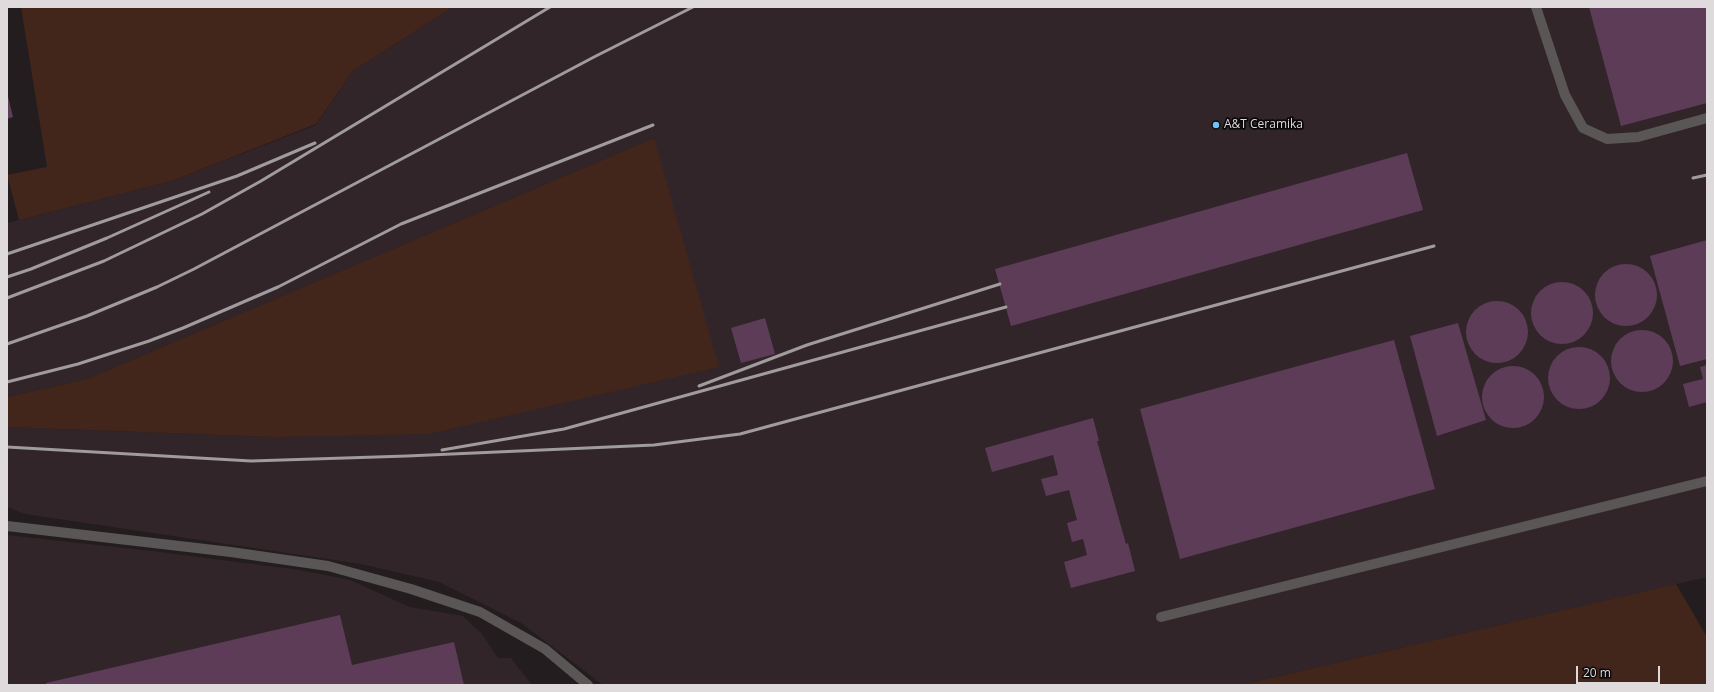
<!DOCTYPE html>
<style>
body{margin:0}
#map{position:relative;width:1714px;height:692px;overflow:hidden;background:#231d1f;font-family:"Open Sans",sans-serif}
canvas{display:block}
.frame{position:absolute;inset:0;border:8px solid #dfdbdd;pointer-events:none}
.scale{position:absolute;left:1576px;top:666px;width:84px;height:18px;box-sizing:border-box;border:2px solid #dfdbdd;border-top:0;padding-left:5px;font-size:12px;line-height:14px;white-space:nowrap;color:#dfdbdd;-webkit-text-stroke:3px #0b0809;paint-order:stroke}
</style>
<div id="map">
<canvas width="1714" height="692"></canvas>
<div class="frame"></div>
<div class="scale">20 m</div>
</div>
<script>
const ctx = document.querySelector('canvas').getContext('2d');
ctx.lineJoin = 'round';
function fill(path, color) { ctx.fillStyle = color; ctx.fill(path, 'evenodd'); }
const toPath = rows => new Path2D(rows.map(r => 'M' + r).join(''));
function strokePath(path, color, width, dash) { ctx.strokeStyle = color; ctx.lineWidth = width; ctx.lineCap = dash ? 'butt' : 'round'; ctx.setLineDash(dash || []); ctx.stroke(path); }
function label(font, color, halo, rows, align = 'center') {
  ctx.font = font + ' "Open Sans",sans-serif'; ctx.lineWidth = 3.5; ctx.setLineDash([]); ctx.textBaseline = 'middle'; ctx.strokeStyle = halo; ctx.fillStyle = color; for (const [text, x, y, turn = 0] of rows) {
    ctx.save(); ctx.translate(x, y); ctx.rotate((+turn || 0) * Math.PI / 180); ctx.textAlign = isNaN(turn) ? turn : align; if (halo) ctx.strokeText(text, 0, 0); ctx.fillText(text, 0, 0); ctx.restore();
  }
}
fill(toPath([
 [453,7,1707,7,1707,577,1241,685,603,685,521,623,439,582,361,564,25,514,7,507,7,427,272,437,654,138,87,379,7,397,7,223,172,181,316,125,353,71],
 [7,535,152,551,300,570,350,580,410,607,463,616,482,634,498,658,511,658,532,685,7,685]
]), '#312529');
fill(toPath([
 [21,7,453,7,353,71,316,124,172,181,19,220,7,175,47,167],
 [654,138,719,367,429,434,272,437,7,427,7,397,87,379],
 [1676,584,1707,637,1707,685,1241,685]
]), '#42261b');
fill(toPath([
 [1589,7,1707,7,1707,103,1621,126],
 [7,92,13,117,7,119],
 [1407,153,1423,210,1011,326,995,269],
 [1707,240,1707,359,1680,366,1650,256],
 '1595 295a31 31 0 1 1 62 0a31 31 0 1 1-62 0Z',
 '1531 313a31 31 0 1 1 62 0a31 31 0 1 1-62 0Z',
 '1466 332a31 31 0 1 1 62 0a31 31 0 1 1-62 0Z',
 [765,318,775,354,741,363,731,328],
 [1458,323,1486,420,1437,436,1410,336],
 '1611 361a31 31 0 1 1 62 0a31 31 0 1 1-62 0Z',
 [1394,340,1435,489,1180,559,1140,409],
 '1548 378a31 31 0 1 1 62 0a31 31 0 1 1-62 0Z',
 [1707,365,1707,402,1689,407,1683,384,1703,379,1700,367],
 '1482 397a31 31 0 1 1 62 0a31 31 0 1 1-62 0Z',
 [1093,418,1099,441,1097,441,1126,544,1128,543,1135,571,1071,588,1064,562,1087,555,1083,539,1072,542,1067,523,1077,520,1069,490,1046,496,1041,479,1058,475,1053,455,992,472,985,448],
 [340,615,352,665,454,642,464,685,46,685,46,683]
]), '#5d3c58');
strokePath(toPath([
 [1536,7,1565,95,1583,128,1607,139,1638,137,1707,118],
 [1161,617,1707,481]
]), '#5a5656', 10);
strokePath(toPath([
 [7,526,231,552,328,566,411,589,480,612,545,649,588,685]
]), '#5a5656', 10);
strokePath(toPath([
 [1693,178,1707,175],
 [7,254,237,176,315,143],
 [7,277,31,269,107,238,209,192],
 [7,298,104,261,202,214,261,181,550,7],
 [7,344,87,316,157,287,194,269,594,57,693,7],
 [7,382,78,364,149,341,183,328,278,287,401,224,653,125],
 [699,386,807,345,1000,284],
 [7,447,251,461,407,456,654,445,740,434,1434,246],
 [442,450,564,429,1006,307]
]), '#a09b9d', 3);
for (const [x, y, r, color] of [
 [1216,125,4,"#6fc2f4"]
]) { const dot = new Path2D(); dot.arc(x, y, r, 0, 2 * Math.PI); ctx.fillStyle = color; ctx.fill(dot); strokePath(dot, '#0b0809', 1.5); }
label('12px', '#dfdbdd', '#0b0809', [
 ["A&T Ceramika",1224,125]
], 'left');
</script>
